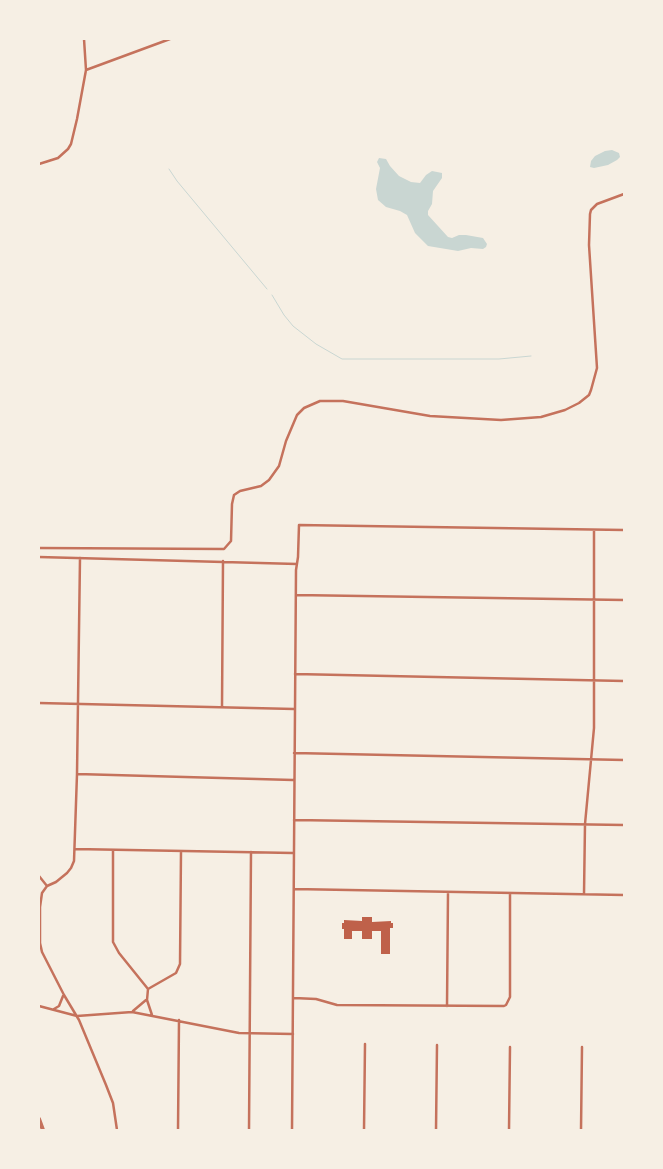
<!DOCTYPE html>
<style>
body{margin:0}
#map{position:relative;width:663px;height:1169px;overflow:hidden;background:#f6efe4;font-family:Signika,sans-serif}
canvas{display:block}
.frame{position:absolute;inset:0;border:40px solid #f6efe4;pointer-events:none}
</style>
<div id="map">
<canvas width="663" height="1169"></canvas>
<div class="frame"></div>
</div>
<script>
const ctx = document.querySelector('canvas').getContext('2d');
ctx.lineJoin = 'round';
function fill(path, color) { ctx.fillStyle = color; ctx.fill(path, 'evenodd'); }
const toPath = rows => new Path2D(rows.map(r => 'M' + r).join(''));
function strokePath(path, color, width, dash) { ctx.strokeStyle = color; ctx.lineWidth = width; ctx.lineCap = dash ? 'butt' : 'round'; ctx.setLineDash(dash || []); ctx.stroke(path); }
fill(toPath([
 [612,150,619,153,620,157,617,160,608,165,594,168,590,167,591,161,595,156,605,151],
 [379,158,386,159,390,166,399,176,411,182,420,183,426,175,432,171,442,173,442,178,433,191,432,204,428,211,428,215,448,237,452,238,459,235,466,235,483,238,487,244,486,247,483,249,471,248,458,251,428,246,415,233,407,215,400,211,386,207,378,200,376,189,380,168,377,162]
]), '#c9d6d2');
strokePath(toPath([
 [169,169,177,181,267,289],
 [272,295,284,315,293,326,316,344,342,359,499,359,531,356]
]), '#c9d6d2', 1);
fill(toPath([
 [362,917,372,917,372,922,391,921,391,923,393,923,393,928,390,928,390,954,381,954,381,931,372,931,372,939,362,939,362,931,352,931,352,939,344,939,344,929,342,929,342,923,344,923,344,920,362,921]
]), '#bf614a');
strokePath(toPath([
 [86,70,170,39],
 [39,164,58,158,68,149,71,144,77,119,86,70,84,39],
 [39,548,224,549,231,541,232,504,234,495,240,491,261,486,269,480,279,466,286,441,297,415,304,408,320,401,343,401,430,416,501,420,541,417,565,410,579,403,589,395,591,390,597,368,589,245,590,214,591,210,597,204,624,194],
 [39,557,297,564],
 [80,558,77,774,74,861,71,868,67,873,56,882,47,886,42,893,40,907,40,943,42,952,64,995,79,1020,106,1085,113,1103,117,1130],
 [296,595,624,600],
 [295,674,624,681],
 [39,703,294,709],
 [222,707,223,561],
 [294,753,624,760],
 [77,774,293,780],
 [294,820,624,825],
 [75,849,293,853],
 [113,850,113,942,119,953,148,989,147,1000,152,1015],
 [39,876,47,886],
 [294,889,624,895],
 [584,894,585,824,594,728,594,530],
 [148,989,176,973,180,964,181,851],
 [294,998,316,999,337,1005,504,1006,506,1005,510,997,510,894],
 [39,1006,77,1016,132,1012,239,1033,293,1034],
 [447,1006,448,893],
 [54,1009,59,1006,63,996],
 [133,1011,146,1000],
 [178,1130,179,1020],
 [249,1130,251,852],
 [292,1130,296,570,298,557,299,525,624,530],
 [364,1130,365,1044],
 [436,1130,437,1045],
 [509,1130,510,1047],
 [581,1130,582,1047]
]), '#c5725c', 2.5);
strokePath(toPath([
 [39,1119,43,1130]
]), '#c5725c', 4);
</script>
